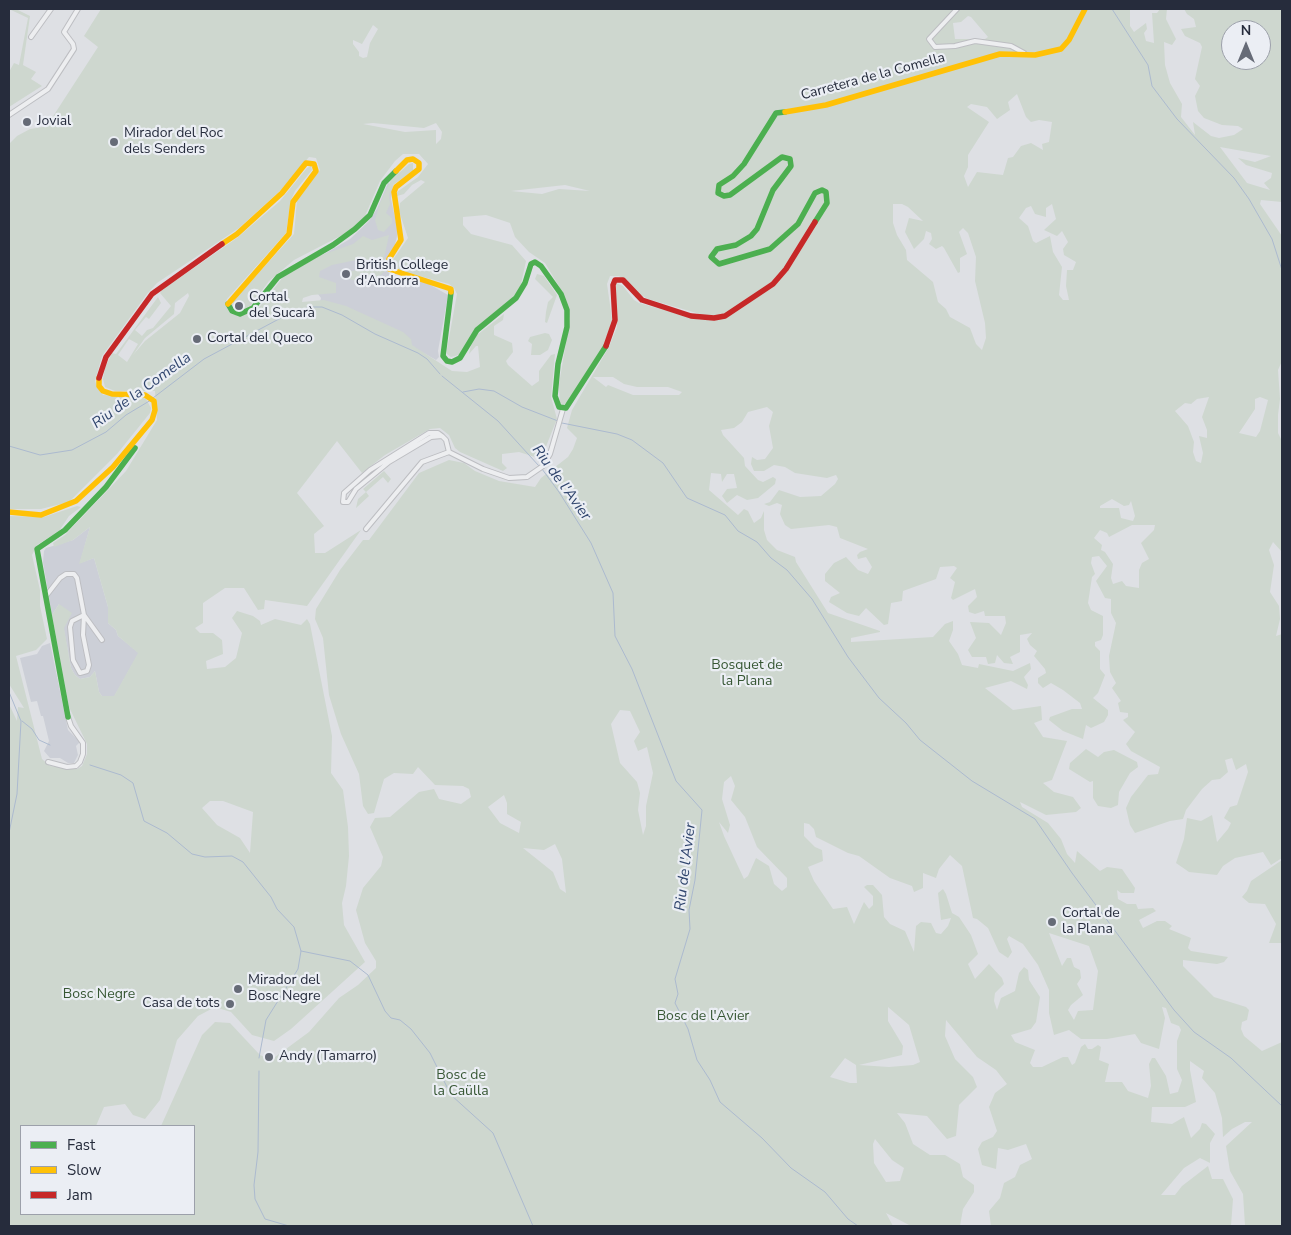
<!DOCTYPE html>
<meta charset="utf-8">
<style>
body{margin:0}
#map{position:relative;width:1291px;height:1235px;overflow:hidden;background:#dee0e4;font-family:"Nunito Sans",sans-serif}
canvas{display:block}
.frame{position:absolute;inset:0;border:10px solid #262c3c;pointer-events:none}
.legend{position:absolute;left:20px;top:1125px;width:175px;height:90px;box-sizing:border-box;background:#ebeef4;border:1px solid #9ca0aa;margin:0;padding:6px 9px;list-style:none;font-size:15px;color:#262c3c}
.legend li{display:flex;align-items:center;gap:10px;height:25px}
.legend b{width:25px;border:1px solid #9ca0aa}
.north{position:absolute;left:1221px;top:20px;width:50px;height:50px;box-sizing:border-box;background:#ebeef4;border:1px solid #9ca0aa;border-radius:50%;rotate:0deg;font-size:14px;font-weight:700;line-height:20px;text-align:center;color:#262c3c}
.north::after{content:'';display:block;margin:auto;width:18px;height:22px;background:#666b77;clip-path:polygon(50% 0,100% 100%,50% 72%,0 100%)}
</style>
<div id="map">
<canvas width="1291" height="1235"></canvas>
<div class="frame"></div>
<ul class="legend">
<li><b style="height:6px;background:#4caf50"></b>Fast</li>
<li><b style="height:6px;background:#ffc107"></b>Slow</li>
<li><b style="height:6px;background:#c62828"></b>Jam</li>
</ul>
<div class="north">N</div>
</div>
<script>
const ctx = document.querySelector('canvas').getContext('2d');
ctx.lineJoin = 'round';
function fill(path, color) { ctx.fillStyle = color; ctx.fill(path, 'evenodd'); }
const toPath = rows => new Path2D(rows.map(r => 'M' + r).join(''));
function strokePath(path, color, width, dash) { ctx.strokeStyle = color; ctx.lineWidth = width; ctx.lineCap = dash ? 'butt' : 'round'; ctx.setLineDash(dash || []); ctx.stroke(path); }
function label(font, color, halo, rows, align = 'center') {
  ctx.font = font + ' "Nunito Sans",sans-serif'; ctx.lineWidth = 4.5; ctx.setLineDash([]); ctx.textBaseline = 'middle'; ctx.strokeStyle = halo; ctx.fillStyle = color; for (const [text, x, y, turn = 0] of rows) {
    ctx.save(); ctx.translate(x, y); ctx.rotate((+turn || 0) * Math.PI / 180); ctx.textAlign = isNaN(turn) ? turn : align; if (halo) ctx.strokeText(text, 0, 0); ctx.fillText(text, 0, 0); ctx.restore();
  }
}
fill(toPath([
 [388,183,393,186,391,199,398,232,394,249,385,263,388,272,393,276,427,283,448,295,438,351,439,357,436,360,404,342,320,302,321,298,299,269,350,239,369,221,377,209],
 [90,527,80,563,94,558,108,607,108,623,116,630,118,636,139,653,114,697,102,696,99,692,95,671,90,677,80,679,75,675,71,668,59,604,52,615,43,562,44,551,46,548,73,540],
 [50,643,68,730,80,742,76,746,78,755,74,763,68,763,60,758,50,758,44,751,49,741,43,716,41,716,37,701,31,702,20,658,37,654,42,646]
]), '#cccfd7');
fill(toPath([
 [9,9,16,9,30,16,23,65,36,72,31,79,42,86,9,107,9,72,14,63,19,65,28,18],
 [101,9,1130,9,1130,26,1134,32,1146,23,1147,29,1144,33,1146,41,1154,43,1152,13,1157,13,1160,9,1167,9,1166,19,1176,39,1172,45,1164,42,1165,65,1170,83,1182,104,1181,117,1195,135,1193,122,1211,136,1219,138,1234,135,1243,129,1238,126,1222,125,1204,118,1198,111,1195,96,1200,86,1195,79,1202,47,1200,43,1185,36,1181,29,1196,27,1194,19,1187,14,1184,9,1282,9,1282,202,1261,200,1260,204,1282,236,1282,361,1278,370,1280,399,1278,415,1278,433,1282,441,1282,552,1273,542,1269,550,1274,565,1270,592,1279,606,1280,619,1276,636,1282,634,1282,858,1271,865,1263,852,1235,858,1223,866,1217,875,1189,872,1176,863,1184,839,1187,818,1201,821,1212,815,1217,842,1228,829,1231,823,1224,818,1230,807,1237,805,1248,772,1246,764,1236,770,1232,758,1225,760,1228,772,1220,779,1212,780,1202,789,1186,810,1183,819,1170,821,1135,833,1130,825,1126,808,1131,797,1148,775,1158,774,1160,767,1131,751,1126,744,1135,732,1123,720,1128,717,1128,713,1120,712,1118,703,1121,701,1112,688,1116,683,1110,672,1109,656,1116,623,1111,613,1111,599,1105,598,1096,581,1107,566,1099,556,1092,557,1091,563,1095,574,1092,577,1088,603,1091,610,1103,616,1103,635,1101,640,1095,642,1095,646,1100,651,1100,669,1105,675,1098,693,1093,698,1108,710,1108,715,1104,722,1091,728,1086,725,1083,739,1063,731,1049,720,1050,717,1072,709,1082,709,1080,703,1063,690,1051,683,1043,688,1038,683,1038,678,1046,673,1045,669,1034,656,1037,651,1030,645,1027,639,1032,633,1020,635,1020,652,1010,657,1013,664,1004,663,997,655,995,663,988,664,986,657,972,657,968,650,976,638,970,622,989,623,1001,635,1006,623,1005,616,985,616,984,611,975,614,969,612,968,606,977,597,975,589,953,600,951,598,955,582,950,578,957,568,954,566,940,567,936,579,903,591,902,601,891,603,888,624,884,625,866,608,859,616,847,613,829,602,831,597,840,593,825,581,825,574,834,563,846,557,858,570,868,574,872,567,866,557,858,559,857,555,860,552,868,549,840,538,837,527,829,525,791,529,785,525,780,514,782,505,777,503,769,506,764,504,770,502,779,490,800,497,821,496,835,484,838,479,836,475,827,478,795,473,785,467,774,465,764,471,754,471,751,464,752,457,757,460,765,459,773,448,769,426,773,412,767,407,748,412,742,422,734,428,721,430,723,435,744,458,745,466,758,480,763,482,773,477,776,479,775,484,758,498,747,500,737,495,727,503,722,496,727,489,737,488,734,474,727,474,722,482,721,474,711,473,709,490,738,515,744,509,748,511,754,523,761,518,764,511,764,530,767,540,777,550,795,557,796,562,828,613,880,631,880,632,851,638,851,642,933,637,945,624,953,621,953,630,949,641,958,654,962,665,978,668,979,664,1013,671,1030,663,1031,669,1024,677,1028,685,1027,689,1011,681,985,688,1013,710,1041,706,1042,720,1034,723,1043,737,1067,741,1052,780,1043,783,1054,792,1073,797,1081,808,1076,812,1046,815,1020,802,1022,807,1048,823,1061,839,1067,854,1075,863,1077,851,1100,871,1107,867,1122,869,1135,888,1134,893,1121,893,1117,890,1118,899,1127,904,1136,904,1138,909,1153,908,1156,911,1139,920,1143,928,1157,921,1165,921,1172,926,1169,929,1191,938,1188,948,1191,951,1228,957,1224,962,1217,964,1183,960,1183,966,1214,997,1246,1007,1249,1010,1247,1020,1242,1022,1241,1029,1244,1036,1262,1051,1282,1042,1282,1226,1245,1226,1243,1194,1230,1171,1226,1146,1252,1122,1245,1122,1232,1129,1223,1137,1222,1118,1215,1093,1202,1078,1204,1071,1190,1061,1190,1070,1196,1102,1185,1107,1152,1107,1151,1122,1172,1124,1184,1117,1191,1138,1200,1129,1202,1123,1206,1124,1215,1134,1210,1143,1210,1163,1200,1158,1184,1168,1161,1195,1175,1195,1182,1186,1208,1166,1212,1179,1223,1179,1233,1199,1231,1226,991,1226,989,1211,1000,1198,1004,1183,1015,1177,1020,1165,1032,1159,1026,1144,1008,1150,998,1148,996,1169,982,1165,978,1149,982,1142,993,1137,997,1131,989,1107,995,1093,1007,1084,996,1070,977,1057,946,1020,945,1036,955,1059,973,1077,977,1087,959,1105,956,1136,947,1139,927,1116,897,1113,905,1123,913,1144,930,1155,945,1155,960,1164,963,1177,974,1185,974,1192,963,1209,960,1226,911,1226,886,1213,893,1226,9,1226,9,704,17,721,18,707,24,708,9,684,9,516,44,517,77,506,81,507,69,516,59,531,37,545,32,555,40,590,40,606,47,639,36,650,16,656,42,759,50,766,77,769,82,766,87,754,87,744,69,707,52,615,59,604,72,613,64,628,71,668,75,675,80,679,90,677,95,671,99,692,102,696,114,696,138,653,118,636,116,630,108,623,108,607,94,558,79,564,90,527,73,540,54,547,53,543,65,535,126,471,157,420,155,391,115,391,105,387,103,379,105,368,112,353,116,354,158,297,161,303,149,319,146,317,135,330,142,336,147,330,153,328,171,306,160,293,162,290,237,238,280,201,307,168,311,166,312,170,295,191,291,200,286,233,227,299,225,304,231,314,240,316,258,309,283,277,319,256,353,244,363,236,372,240,389,235,383,263,385,271,376,279,360,282,349,279,341,272,341,269,353,271,359,268,361,259,332,265,320,271,319,277,336,283,336,293,312,295,303,298,302,302,324,300,346,306,403,332,411,339,412,345,452,371,467,372,480,367,478,346,476,346,469,354,471,345,477,335,504,314,503,320,494,326,494,335,512,343,513,352,506,361,508,365,532,386,539,381,539,371,551,355,555,354,551,397,557,419,543,454,538,458,519,452,502,454,502,463,507,468,503,471,460,452,455,448,449,435,440,428,430,429,385,455,362,473,337,441,297,493,324,526,314,534,315,553,325,553,361,530,307,606,265,600,264,609,258,610,244,588,225,588,203,603,203,623,195,628,200,633,213,633,222,640,223,654,206,661,207,669,225,667,236,658,242,633,232,618,237,611,253,616,260,621,261,625,275,619,301,625,307,619,310,624,332,736,331,773,343,790,348,827,349,856,346,886,342,903,344,925,365,962,291,1029,274,1041,252,1035,231,1012,215,1007,198,1016,177,1040,160,1100,145,1119,133,1115,125,1104,104,1107,96,1126,21,1126,21,1214,194,1214,194,1126,161,1126,202,1035,215,1022,230,1023,260,1055,271,1060,309,1032,339,998,358,985,376,968,376,961,365,943,356,910,363,888,381,866,383,857,370,827,375,818,390,817,419,792,434,789,439,799,461,804,471,797,469,789,463,786,435,785,418,767,413,774,394,773,384,779,374,813,368,814,363,806,359,774,341,734,329,695,323,638,315,619,316,609,340,570,363,540,369,540,419,473,449,460,464,463,475,471,499,481,535,487,541,478,568,457,573,449,577,438,567,428,572,410,609,347,617,327,616,283,623,286,634,300,639,303,700,320,700,314,648,299,639,294,619,276,610,276,607,284,612,319,609,331,603,346,568,401,564,405,560,403,559,384,570,319,563,293,545,263,529,252,515,237,510,223,486,215,463,217,463,225,471,234,512,245,526,261,521,284,517,293,508,303,477,327,459,355,451,357,447,354,447,349,457,294,454,288,449,284,394,269,392,266,392,261,408,238,399,211,400,203,425,182,421,180,412,185,404,194,397,196,397,192,418,177,428,164,419,154,403,154,395,161,380,181,365,216,350,231,294,260,269,281,249,308,237,311,232,305,233,301,294,234,297,200,320,170,316,158,309,157,281,190,239,228,157,283,147,294,102,356,95,381,98,389,103,395,141,397,146,399,151,408,150,413,117,454,69,502,41,509,9,509,9,144,17,136,30,129,43,127,50,121,98,47,84,36],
 [968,16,971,17,988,37,985,39,955,39,953,23,961,22],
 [373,25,378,29,370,43,367,57,363,58,359,56,359,52,353,44,353,40,362,44],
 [1231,30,1261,30,1261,60,1231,60],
 [1017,94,1026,117,1031,122,1039,120,1052,122,1049,142,1042,144,1043,150,1031,143,1021,146,1013,157,1008,158,1003,175,977,172,968,187,964,176,968,167,968,155,989,122,967,107,971,104,987,107,997,119,1010,110,1008,102],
 [373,123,424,128,436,123,442,132,441,139,436,144,436,130,405,132,363,124],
 [1220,147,1271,156,1255,162,1238,158,1246,165,1272,173,1271,178,1264,183,1270,190,1247,183],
 [565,185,590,191,559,189,542,194,511,191],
 [893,204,902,204,908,207,923,221,909,218,905,232,914,249,924,239,926,231,931,233,932,239,929,244,936,249,942,246,944,248,958,273,960,272,960,258,967,254,959,232,963,228,968,233,976,257,975,281,985,323,986,338,982,350,976,344,970,328,950,317,946,309,938,302,933,282,907,260,906,250,897,235,893,223],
 [1052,204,1056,219,1044,230,1057,236,1062,231,1068,242,1063,249,1064,255,1076,262,1073,270,1067,270,1066,286,1069,300,1063,300,1059,295,1062,267,1053,252,1050,236,1036,243,1033,241,1028,226,1019,218,1026,208,1031,206,1035,214,1046,217,1046,208],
 [188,293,189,296,180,313,145,341,133,355,145,338,174,314,175,303],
 [129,339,138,344,127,362,118,355],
 [593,377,613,377,624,384,637,387,668,387,682,392,679,395,633,395,608,385,606,387],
 [1209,397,1202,417,1207,430,1207,438,1199,436,1203,453,1201,463,1196,461,1193,452,1194,442,1188,426,1175,411,1185,403,1191,404,1197,399],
 [1260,397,1268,400,1260,431,1256,437,1239,433,1255,409,1255,399],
 [1112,499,1124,506,1129,505,1131,501,1135,516,1133,521,1121,518,1119,508,1100,508,1100,506],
 [1132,525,1155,525,1154,530,1141,543,1149,559,1142,563,1139,570,1139,588,1126,586,1122,581,1113,584,1111,578,1113,564,1105,552,1101,550,1102,545,1094,538,1100,530,1107,533,1109,537],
 [620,710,630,711,640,732,634,741,638,751,647,747,653,773,646,806,646,826,643,835,638,810,640,793,637,782,620,763,611,724],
 [731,776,735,786,731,800,745,817,757,847,787,878,787,887,782,891,774,884,769,866,756,858,748,876,744,879,724,836,719,822,728,833,730,825,722,799,724,782],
 [504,795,507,803,507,814,521,822,519,833,500,823,488,807],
 [210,801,223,801,253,812,250,853,240,838,217,825,202,808],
 [804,823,809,824,814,829,816,837,848,853,859,856,890,878,912,886,914,892,923,888,923,873,936,878,939,869,950,855,962,866,973,918,977,919,988,928,999,952,1008,958,1012,952,1007,939,1009,936,1023,944,1038,965,1049,990,1049,1013,1054,1035,1069,1030,1081,1039,1107,1039,1135,1034,1141,1043,1159,1049,1165,1018,1162,1007,1166,1008,1171,1023,1179,1026,1181,1030,1177,1041,1177,1069,1182,1080,1178,1092,1170,1094,1166,1076,1155,1058,1152,1058,1149,1064,1151,1086,1148,1098,1128,1091,1122,1082,1105,1082,1109,1064,1099,1060,1101,1047,1098,1045,1092,1049,1088,1049,1085,1044,1081,1047,1075,1063,1072,1065,1068,1057,1063,1057,1042,1067,1033,1067,1030,1063,1035,1050,1015,1042,1011,1035,1031,1029,1036,1022,1040,997,1029,980,1028,970,1024,967,1019,973,1015,991,1001,998,997,1010,994,1001,995,993,1004,984,1002,978,989,964,975,979,968,964,978,954,971,935,959,917,952,913,946,894,943,889,938,893,941,920,951,918,948,926,941,934,936,933,931,923,921,922,916,926,914,952,905,931,890,924,884,917,882,895,873,885,867,885,864,887,873,896,873,905,869,909,864,902,854,924,847,907,833,909,814,881,808,867,823,861,822,850,815,847,804,836],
 [555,844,562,859,566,893,560,889,553,872,523,848,544,850],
 [1049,933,1089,946,1098,971,1093,1010,1078,1011,1074,1020,1068,1010,1071,1005,1083,995,1077,984,1081,978,1080,970,1074,967,1071,958,1067,958,1062,966],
 [888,1007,909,1025,920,1062,913,1065,889,1067,859,1065,902,1055,903,1046,888,1021],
 [845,1058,856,1065,857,1083,850,1083,830,1077],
 [875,1139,892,1160,904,1168,900,1181,886,1182,874,1163,873,1144],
 [413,163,413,171,393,185,389,195,390,204,386,213,392,218,392,223,384,232,378,230,375,220,380,203,391,180,409,164],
 [537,274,544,276,557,295,547,323,545,322,546,312,548,302,553,297,535,279],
 [545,333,549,334,552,340,548,350,540,355,531,355,532,344,528,341,530,337],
 [384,471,391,479,388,483,383,477,366,492,369,496,356,508,358,499,366,492,363,489],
 [1086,749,1098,757,1104,752,1114,750,1137,762,1138,767,1130,773,1119,792,1118,805,1111,808,1098,806,1093,798,1093,781,1090,782,1069,769,1070,763],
 [1282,860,1282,943,1269,943,1276,924,1265,904,1249,903,1242,897,1247,891,1251,881]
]), '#ced7cf');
strokePath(toPath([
 [1112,9,1148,65,1152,86,1177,119,1234,178,1249,199,1272,239,1282,270],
 [442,376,498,421,539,466],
 [463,392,479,389,494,391,522,407,558,421],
 [153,398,204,359,292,312,311,307,322,307,342,315,375,334,418,353,427,359,440,374],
 [562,423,617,434,632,440,663,463,687,498,725,515,738,531,757,542,771,558,787,570,812,599,848,657,879,698,906,723,920,740,972,781,1035,819,1072,873,1174,1010,1194,1032,1231,1058,1282,1106],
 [9,446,40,455,72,450,106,432,126,415,151,400],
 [542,469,559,492,591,543,613,593,615,636,632,669,676,781,702,810,695,880,689,910,690,929,675,979,678,994,675,1003,688,1029,697,1060,710,1080,720,1102,762,1138,791,1168,825,1192,848,1219,858,1226],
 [9,692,21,721,17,794,9,833],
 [22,721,32,729,39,740,50,745],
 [90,765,121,775,133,783,144,821,167,833,192,854,205,857,232,856,243,862,271,897,277,909,294,927,301,951,298,969,266,1020,259,1058],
 [301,951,350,961,368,975,385,1011,391,1018,400,1020,411,1029,430,1053,451,1095,493,1133,533,1226],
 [259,1071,258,1152,254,1185,255,1199,265,1219,289,1226]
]), '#acbacf', 1);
const street = toPath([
 [957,9,929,39,935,47,955,46,975,41,1011,46,1024,53],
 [31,37,51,9],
 [9,115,48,89,74,49,73,44,64,32,78,9],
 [442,436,431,437,389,462,356,489,348,502,343,502,344,493,370,470,429,433,438,433,442,436,446,440,449,452,483,469,509,478,527,477,543,466,550,454,563,409],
 [366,529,422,462,449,452],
 [46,596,60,578,66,574,74,574,77,578,84,615,102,640],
 [84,615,83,635,89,665,87,671,80,673,73,660,70,627,72,621,84,615],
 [48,762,67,767,76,766,80,762,83,754,83,743,71,726,68,717]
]);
strokePath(street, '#bdbec2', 6);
strokePath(street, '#edeef0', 4);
strokePath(toPath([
 [785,112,776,113,744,164,733,176,719,185,718,193,724,196,730,195,782,157,790,159,791,166,773,190,757,229,751,236,736,245,717,249,711,257,719,264,770,249,798,224,815,193,822,190,826,192,827,203,815,222],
 [451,292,443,356,447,361,452,362,460,358,477,330,516,298,525,283,531,264,535,262,541,266,561,294,567,310,567,327,558,364,555,396,559,407,566,408,606,346],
 [228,304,232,311,240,314,253,308,278,277,333,245,355,229,370,215,384,183,396,171],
 [68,717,37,549,65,530,106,487,135,448]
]), '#4caf50', 5.5);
strokePath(toPath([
 [785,112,826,105,1000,54,1035,55,1061,49,1069,40,1085,9],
 [396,171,407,160,413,159,419,163,419,169,396,187,394,192,401,240,389,259,389,269,451,289,451,292],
 [222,244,237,234,282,193,306,163,314,164,316,171,293,202,289,234,228,304],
 [9,512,41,515,76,501,113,467,152,420,155,410,154,401,145,395,112,394,103,391,99,386,99,378]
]), '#ffc107', 5.5);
strokePath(toPath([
 [606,346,615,320,613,285,615,280,623,280,642,300,691,316,714,318,725,316,773,284,786,269,815,222],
 [99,378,106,357,152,294,222,244]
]), '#c62828', 5.5);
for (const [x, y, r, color] of [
 [27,122,5,"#666b77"],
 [114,142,5,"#666b77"],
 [346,274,5,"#666b77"],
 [239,306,5,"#666b77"],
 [197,339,5,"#666b77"],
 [1052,922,5,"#666b77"],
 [238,989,5,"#666b77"],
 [230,1004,5,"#666b77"],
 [269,1057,5,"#666b77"]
]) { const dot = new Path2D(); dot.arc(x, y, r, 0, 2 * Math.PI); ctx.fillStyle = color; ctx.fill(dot); strokePath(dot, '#ebeef4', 2); }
label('14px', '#262c3c', '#ebeef4', [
 ["Carretera de la Comella",873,77,-15]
]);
label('14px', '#262c3c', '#ebeef4', [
 ["Jovial",37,122],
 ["Mirador del Roc",124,134],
 ["dels Senders",124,150],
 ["British College",356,266],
 ["d'Andorra",356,282],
 ["Cortal",249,298],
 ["del Sucarà",249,314],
 ["Cortal del Queco",207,339],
 ["Cortal de",1062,914],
 ["la Plana",1062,930],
 ["Mirador del",248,981],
 ["Bosc Negre",248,997],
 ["Casa de tots",220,1004,"right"],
 ["Andy (Tamarro)",279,1057]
], 'left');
label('14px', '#375734', '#ebeef4', [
 ["Bosquet de",747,666],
 ["la Plana",747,682],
 ["Bosc Negre",99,995],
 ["Bosc de l'Avier",703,1017],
 ["Bosc de",461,1076],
 ["la Caülla",461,1092]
]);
label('italic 15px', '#31466e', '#ebeef4', [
 ["Riu de la Comella",142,391,-36],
 ["Riu de l'Avier",561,483,54],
 ["Riu de l'Avier",686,867,-83]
]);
</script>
